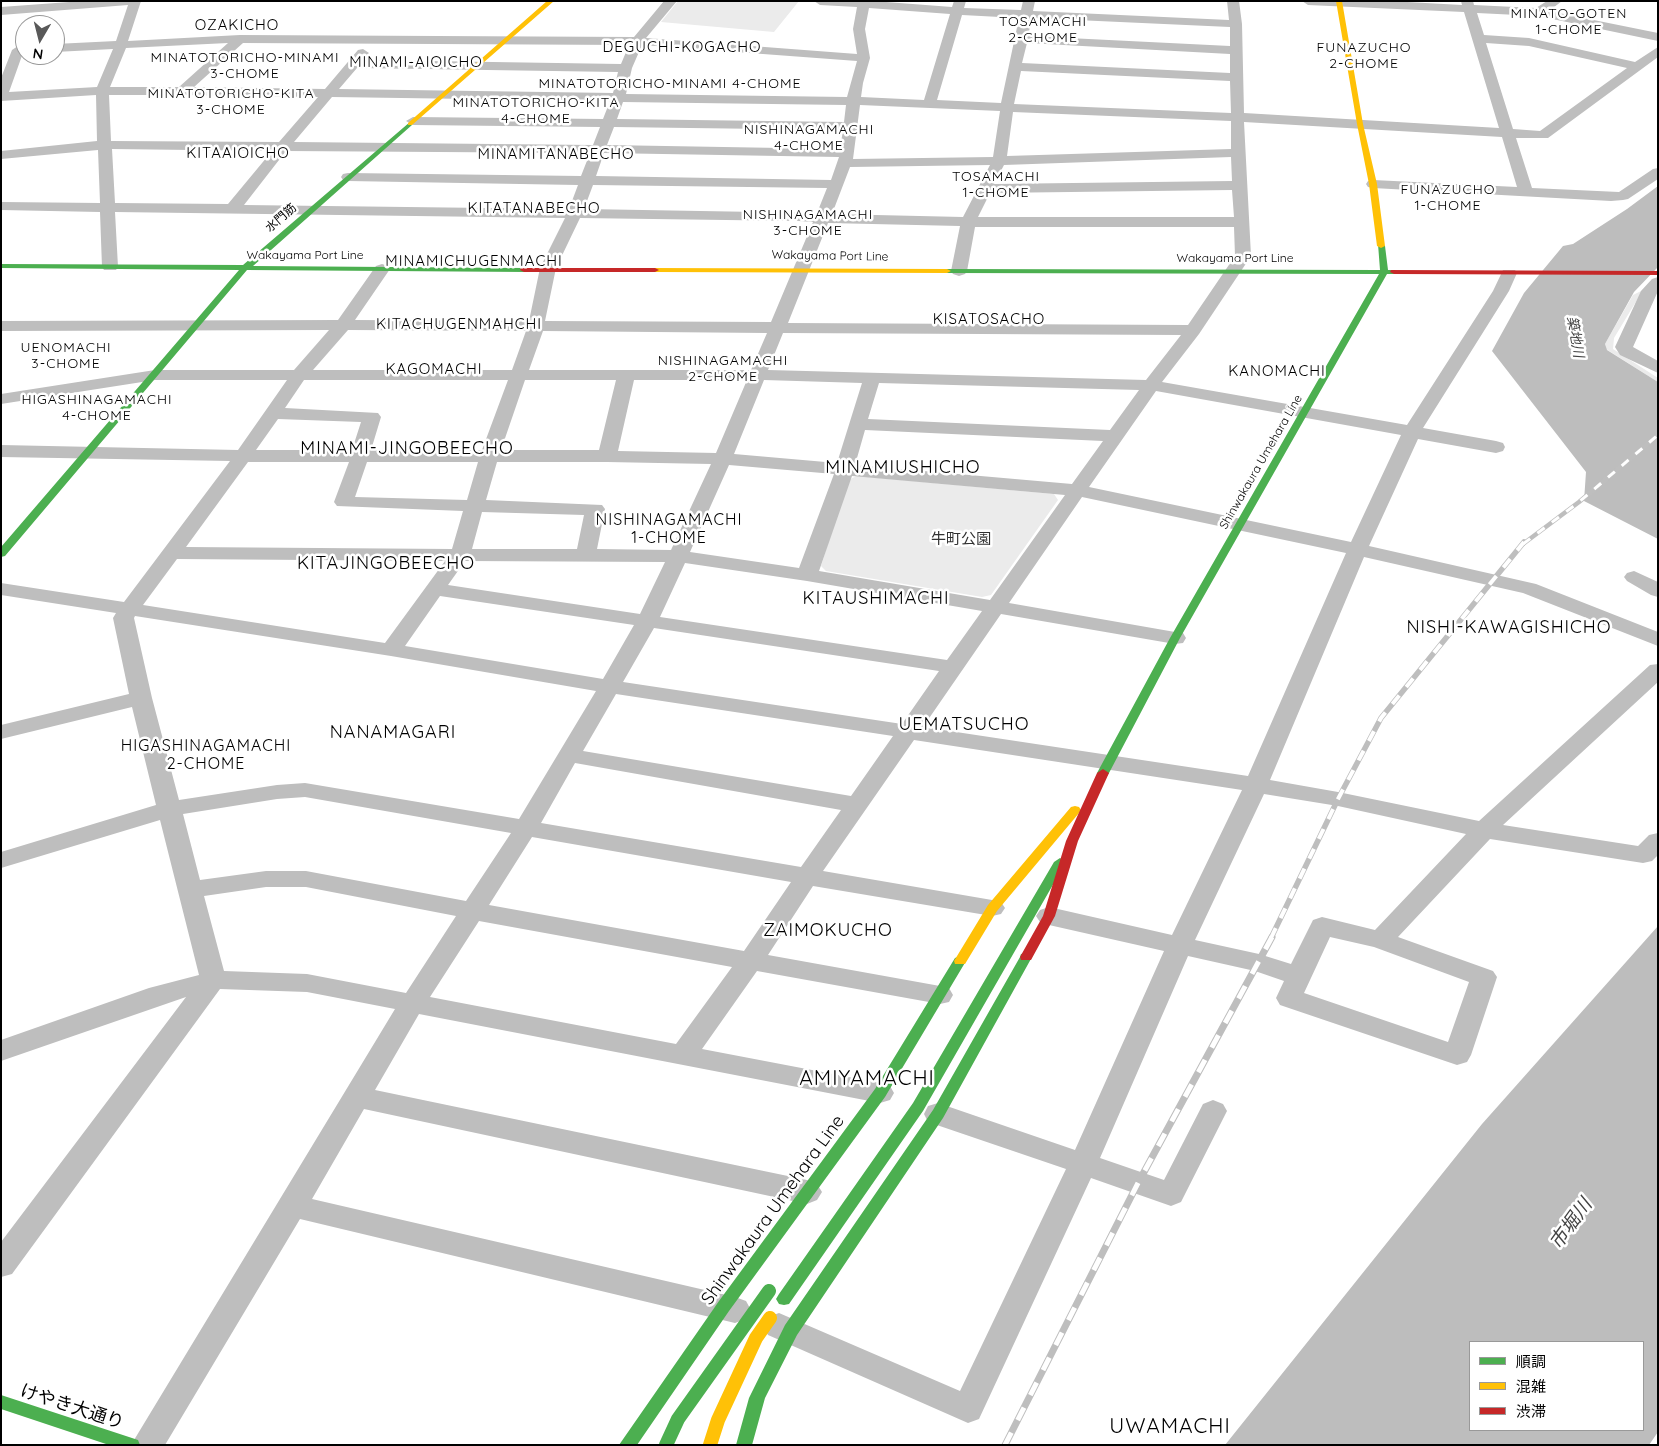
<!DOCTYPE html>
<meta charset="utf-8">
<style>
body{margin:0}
#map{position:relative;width:1659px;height:1446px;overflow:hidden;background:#fff;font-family:Quicksand,"Noto Sans JP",sans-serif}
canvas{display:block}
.frame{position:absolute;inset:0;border:2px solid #000;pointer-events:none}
.legend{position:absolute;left:1469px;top:1341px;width:175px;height:90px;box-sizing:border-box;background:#fff;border:1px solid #999;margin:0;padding:6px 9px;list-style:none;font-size:15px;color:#000}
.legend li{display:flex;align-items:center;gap:10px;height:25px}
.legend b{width:25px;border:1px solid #999}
.north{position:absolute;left:15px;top:15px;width:50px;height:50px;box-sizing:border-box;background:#fff;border:1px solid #999;border-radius:50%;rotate:188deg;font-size:14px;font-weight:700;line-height:20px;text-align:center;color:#000}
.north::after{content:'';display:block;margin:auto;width:18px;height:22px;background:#595959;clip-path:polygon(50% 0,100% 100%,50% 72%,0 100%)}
</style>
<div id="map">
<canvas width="1659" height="1446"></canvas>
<div class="frame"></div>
<ul class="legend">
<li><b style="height:6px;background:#4caf50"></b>順調</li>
<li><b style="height:6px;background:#ffc107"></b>混雑</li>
<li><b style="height:6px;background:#c62828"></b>渋滞</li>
</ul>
<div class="north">N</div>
</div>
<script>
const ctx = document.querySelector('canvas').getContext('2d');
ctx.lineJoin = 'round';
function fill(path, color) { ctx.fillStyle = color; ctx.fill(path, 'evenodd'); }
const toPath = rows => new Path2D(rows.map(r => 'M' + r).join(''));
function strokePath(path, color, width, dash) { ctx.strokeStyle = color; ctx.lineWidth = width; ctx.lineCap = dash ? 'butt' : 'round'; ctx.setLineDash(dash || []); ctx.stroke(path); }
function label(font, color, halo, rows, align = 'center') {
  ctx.font = font + ' Quicksand,"Noto Sans JP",sans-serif'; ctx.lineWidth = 5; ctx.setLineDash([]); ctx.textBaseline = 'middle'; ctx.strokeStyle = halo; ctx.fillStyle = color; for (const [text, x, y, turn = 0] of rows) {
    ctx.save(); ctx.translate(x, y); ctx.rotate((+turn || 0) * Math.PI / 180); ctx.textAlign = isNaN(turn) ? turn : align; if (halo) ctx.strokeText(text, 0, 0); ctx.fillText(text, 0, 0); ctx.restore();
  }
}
fill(toPath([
 [678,1,799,1,774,32,661,22],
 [1643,290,1614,338,1613,349,1658,378,1658,382,1606,349,1605,344,1633,295],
 [857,476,1054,494,1058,500,991,595,982,597,826,571,821,566,848,480]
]), '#ebebeb');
fill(toPath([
 [1658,186,1658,267,1634,292,1605,344,1607,350,1658,382,1658,539,1584,501,1586,472,1492,351,1524,293,1563,246,1573,244,1627,209],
 [1658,926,1658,1432,1649,1445,1225,1445,1482,1124],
 [1470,1342,1643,1342,1643,1430,1470,1430]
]), '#bdbdbd');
fill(toPath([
 [83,1,141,1,128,41,240,35,634,37,664,1,677,1,646,38,857,54,853,29,857,7,820,5,814,1,873,1,952,7,954,1,966,1,964,8,1021,10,1023,1,1035,1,1033,11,1229,20,1227,1,1239,1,1242,24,1244,113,1499,128,1464,12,1308,5,1302,1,1389,1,1462,5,1461,1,1473,1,1474,5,1536,8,1547,1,1562,1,1549,11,1658,33,1658,41,1538,16,1477,13,1484,35,1529,38,1635,62,1658,47,1658,57,1548,138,1516,138,1532,188,1619,192,1653,169,1658,168,1658,179,1628,199,1623,200,1611,201,1373,188,1368,187,1366,184,1368,181,1373,180,1517,187,1502,137,1244,122,1251,256,1199,334,1162,382,1407,425,1493,291,1503,270,1515,270,1517,273,1509,291,1423,428,1496,441,1503,443,1505,447,1503,451,1496,453,1418,439,1369,546,1536,584,1658,632,1658,646,1523,593,1364,557,1270,780,1338,792,1479,821,1650,665,1658,664,1658,682,1503,825,1638,846,1649,835,1658,833,1658,855,1652,861,1643,863,1490,839,1398,937,1493,971,1497,977,1471,1055,1467,1062,1457,1065,1280,1005,1276,998,1284,981,1255,971,1188,956,1100,1158,1164,1180,1203,1104,1213,1100,1223,1104,1227,1111,1181,1202,1171,1206,1091,1178,979,1419,968,1423,768,1335,763,1326,768,1317,779,1313,960,1391,1066,1169,928,1122,924,1114,928,1106,938,1103,1075,1150,1164,951,1049,925,1040,922,1036,916,1040,910,1049,907,1172,935,1242,790,914,740,823,871,992,900,1001,902,1005,908,1001,914,992,916,813,886,768,955,940,986,949,988,953,995,949,1002,940,1004,757,971,702,1049,880,1083,890,1086,894,1093,890,1100,880,1103,419,1014,375,1090,807,1180,817,1184,822,1192,817,1200,807,1204,364,1109,312,1199,735,1297,746,1301,751,1310,746,1319,735,1323,300,1219,165,1445,131,1445,395,1009,307,992,220,989,12,1274,1,1277,1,1242,186,997,1,1061,1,1040,149,988,199,975,160,820,1,868,1,852,156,805,132,707,1,739,1,725,129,694,113,618,116,613,1,595,1,583,124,602,230,461,1,457,1,445,238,450,287,380,155,380,1,404,1,394,155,370,294,370,329,330,1,331,1,321,338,320,376,266,382,264,388,266,390,269,355,320,529,321,540,268,565,218,115,212,118,267,116,270,104,270,102,267,100,212,1,210,1,202,100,203,98,150,1,159,1,151,97,141,96,95,1,101,1,78,12,50,18,46,24,50,9,92,97,87,113,49,55,52,55,44,116,41,128,5,1,15,1,7,83,1],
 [869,8,950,14,924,100,861,97,863,83,870,58,865,29,869,8],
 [962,15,1019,18,1001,103,937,100,962,15],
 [1032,18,1230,27,1230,46,1028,36,1032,18],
 [228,43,179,87,110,87,126,48,228,43],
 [243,43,629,45,621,64,364,60,369,53,363,49,358,50,325,89,194,87,243,43],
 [1027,43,1230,54,1230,73,1022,63,1027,43],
 [1486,43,1529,46,1627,68,1540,131,1513,129,1486,43],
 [642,45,857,61,847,97,626,94,632,68,642,45],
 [357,68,618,72,613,93,339,89,357,68],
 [1021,71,1230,81,1231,113,1014,104,1021,71],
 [109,95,182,95,318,97,279,142,111,141,109,95],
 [332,97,610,101,603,119,413,117,406,121,413,125,600,127,593,145,294,142,332,97],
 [623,102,846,105,844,122,617,119,623,102],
 [860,105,1000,111,993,157,853,159,860,105],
 [1013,112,1231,121,1231,149,1007,156,1013,112],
 [614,127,843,130,840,149,607,145,614,127],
 [112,149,272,151,228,204,115,203,112,149],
 [286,151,590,153,581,176,348,173,343,174,341,177,343,180,348,181,578,185,569,209,244,205,286,151],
 [604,153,839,157,831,180,596,176,604,153],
 [1231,157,1232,181,994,184,1004,165,1231,157],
 [990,165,963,217,832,214,850,167,990,165],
 [593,185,827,188,817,213,584,209,593,185],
 [1232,190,1234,217,978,217,990,193,1232,190],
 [580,218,799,221,813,222,771,322,545,321,556,268,580,218],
 [828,223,960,226,951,271,953,274,959,276,965,274,967,271,975,227,1234,227,1235,256,1188,325,788,323,828,223],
 [348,330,526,331,512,370,313,370,348,330],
 [543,331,767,333,751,370,529,370,543,331],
 [783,333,1181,335,1146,380,768,370,783,333],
 [304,380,508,380,482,450,371,450,381,417,378,413,285,408,304,380],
 [525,380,616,380,599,450,501,450,525,380],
 [634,380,747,380,716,453,618,451,634,380],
 [764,380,862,383,837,463,734,454,764,380],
 [879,383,1139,390,1110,430,868,419,879,383],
 [1156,391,1401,435,1351,542,1089,487,1156,391],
 [278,419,361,422,352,450,256,450,278,419],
 [865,430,1103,441,1072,484,855,465,865,430],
 [248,462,349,462,334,502,337,506,463,511,452,549,186,547,248,462],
 [367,462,478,462,467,500,355,497,367,462],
 [497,462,607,462,711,464,671,550,597,549,605,509,602,505,486,500,497,462],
 [729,465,834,474,799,568,690,552,729,465],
 [852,476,1065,495,990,600,819,571,852,476],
 [1082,497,1346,553,1248,776,923,727,1001,614,1175,644,1183,643,1186,638,1183,633,1175,632,1009,603,1082,497],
 [482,512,584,515,577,549,472,549,482,512],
 [177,559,445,561,385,643,143,605,177,559],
 [465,561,665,562,640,614,448,585,465,561],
 [685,563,807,581,982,611,947,660,660,617,685,563],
 [440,596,634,625,603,679,405,646,440,596],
 [135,616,391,656,596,691,519,819,305,783,277,785,179,800,152,698,134,618,135,616],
 [654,628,939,671,902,724,623,682,654,628],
 [616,694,893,736,851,796,583,751,616,694],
 [575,763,841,810,801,867,541,823,575,763],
 [1264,794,1338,806,1466,834,1375,930,1322,917,1313,920,1291,964,1259,954,1195,940,1264,794],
 [305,797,511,833,466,901,306,871,266,871,200,880,183,814,277,799,305,797],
 [532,837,791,882,744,951,489,905,532,837],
 [266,887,306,887,456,916,406,993,307,974,224,971,204,896,266,887],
 [479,921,732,967,676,1044,430,997,479,921],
 [1330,937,1374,947,1469,982,1448,1042,1304,993,1330,937],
 [1658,277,1658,291,1633,347,1658,361,1658,373,1620,355,1615,347,1641,291,1652,279,1658,277],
 [1634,571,1658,582,1658,597,1651,595,1627,581,1624,577,1627,573,1634,571]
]), '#bebebe');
fill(toPath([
 [410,122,412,123,412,125,253,266,524,268,528,270,527,272,247,270,5,556,1,557,1,547,239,270,1,268,1,264,243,265,410,122],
 [1378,244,1385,246,1388,270,1394,270,1398,272,1394,274,1387,274,1180,638,1109,773,1107,776,1099,776,1097,773,1170,638,1379,274,947,273,943,271,947,269,1380,270,1378,244],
 [1060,858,1066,862,923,1111,789,1304,784,1305,779,1304,776,1299,779,1294,913,1103,1054,862,1060,858],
 [1026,953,1031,954,1032,957,943,1118,797,1335,765,1398,752,1445,736,1445,749,1398,785,1325,933,1110,1020,957,1021,954,1026,953],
 [960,956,965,958,966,961,885,1097,729,1311,637,1445,619,1445,719,1301,875,1089,955,958,960,956],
 [1,1395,132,1438,138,1440,140,1445,109,1445,1,1409,1,1395]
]), '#4caf50');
fill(toPath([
 [547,1,554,1,412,125,408,125,408,123,547,1],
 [1336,1,1342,1,1363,124,1377,184,1385,246,1381,248,1377,246,1369,184,1357,124,1336,1],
 [652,268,947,269,951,271,947,273,655,272,651,270,652,268],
 [1075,806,1079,807,1081,810,1079,813,997,911,965,964,955,964,954,961,988,905,1071,807,1075,806]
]), '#ffc107');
fill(toPath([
 [521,268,655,268,659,270,655,272,524,272,520,270,521,268],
 [1391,270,1658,271,1658,275,1394,274,1390,272,1391,270],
 [1103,769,1109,773,1078,841,1055,916,1031,960,1021,960,1020,957,1043,916,1066,841,1097,773,1103,769]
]), '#c62828');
const railFar2 = toPath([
 [1523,544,1579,502,1658,435]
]);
const railFar1 = toPath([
 [1271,938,1338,799,1381,718,1524,542]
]);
const rail = toPath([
 [1005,1445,1138,1183,1272,937]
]);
strokePath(railFar2, '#bebebe', 4.5);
strokePath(railFar1, '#bebebe', 5.5);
strokePath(rail, '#bebebe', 7);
strokePath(railFar2, '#fff', 3, [9]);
strokePath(railFar1, '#fff', 4, [11]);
strokePath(rail, '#fff', 5, [14]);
strokePath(toPath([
 [666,1445,678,1419,769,1291]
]), '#4caf50', 14);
strokePath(toPath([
 [710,1445,718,1420,756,1338,770,1318]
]), '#ffc107', 14);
label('12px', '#000', '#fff', [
 ["水門筋",281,218,-41],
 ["Wakayama Port Line",305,255],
 ["Wakayama Port Line",830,256,1],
 ["Wakayama Port Line",1235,258],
 ["Shinwakaura Umehara Line",1261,462,-60]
]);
ctx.letterSpacing = '1px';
label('14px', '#000', '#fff', [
 ["MINATO-GOTEN",1569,14],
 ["1-CHOME",1569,30],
 ["TOSAMACHI",1043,22],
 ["2-CHOME",1043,38],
 ["FUNAZUCHO",1364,48],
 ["2-CHOME",1364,64],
 ["MINATOTORICHO-MINAMI",245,58],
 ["3-CHOME",245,74],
 ["MINATOTORICHO-MINAMI 4-CHOME",670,84],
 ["MINATOTORICHO-KITA",231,94],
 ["3-CHOME",231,110],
 ["MINATOTORICHO-KITA",536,103],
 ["4-CHOME",536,119],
 ["NISHINAGAMACHI",809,130],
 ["4-CHOME",809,146],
 ["TOSAMACHI",996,177],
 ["1-CHOME",996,193],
 ["FUNAZUCHO",1448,190],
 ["1-CHOME",1448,206],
 ["NISHINAGAMACHI",808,215],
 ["3-CHOME",808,231],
 ["UENOMACHI",66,348],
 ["3-CHOME",66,364],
 ["NISHINAGAMACHI",723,361],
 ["2-CHOME",723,377],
 ["HIGASHINAGAMACHI",97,400],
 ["4-CHOME",97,416]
]);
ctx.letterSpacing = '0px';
label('italic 14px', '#424242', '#fff', [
 ["築地川",1575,337,80]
]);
ctx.letterSpacing = '1px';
label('15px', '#000', '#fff', [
 ["OZAKICHO",237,25],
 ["DEGUCHI-KOGACHO",682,47],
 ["MINAMI-AIOICHO",416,62],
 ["KITAAIOICHO",238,153],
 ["MINAMITANABECHO",556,154],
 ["KITATANABECHO",534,208],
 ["MINAMICHUGENMACHI",474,261],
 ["KISATOSACHO",989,319],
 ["KITACHUGENMAHCHI",459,324],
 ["KAGOMACHI",434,369],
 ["KANOMACHI",1277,371]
]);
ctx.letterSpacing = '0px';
label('15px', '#313131', '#fff', [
 ["牛町公園",961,539]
]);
ctx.letterSpacing = '1px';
label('16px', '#000', '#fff', [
 ["NISHINAGAMACHI",669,520],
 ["1-CHOME",669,538],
 ["HIGASHINAGAMACHI",206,746],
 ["2-CHOME",206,764]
]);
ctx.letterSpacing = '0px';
ctx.letterSpacing = '1px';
label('18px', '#000', '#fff', [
 ["MINAMI-JINGOBEECHO",407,449],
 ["MINAMIUSHICHO",903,468],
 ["KITAJINGOBEECHO",386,564],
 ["KITAUSHIMACHI",876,599],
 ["NISHI-KAWAGISHICHO",1509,628],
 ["UEMATSUCHO",964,725],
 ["NANAMAGARI",393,733],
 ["ZAIMOKUCHO",828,931]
]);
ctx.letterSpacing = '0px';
label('18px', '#000', '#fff', [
 ["Shinwakaura Umehara Line",773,1210,-54],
 ["けやき大通り",72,1407,18]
]);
label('italic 19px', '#424242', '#fff', [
 ["市堀川",1571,1224,-54]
]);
ctx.letterSpacing = '1px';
label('21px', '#000', '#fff', [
 ["AMIYAMACHI",867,1079],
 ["UWAMACHI",1170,1427]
]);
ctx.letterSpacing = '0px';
</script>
